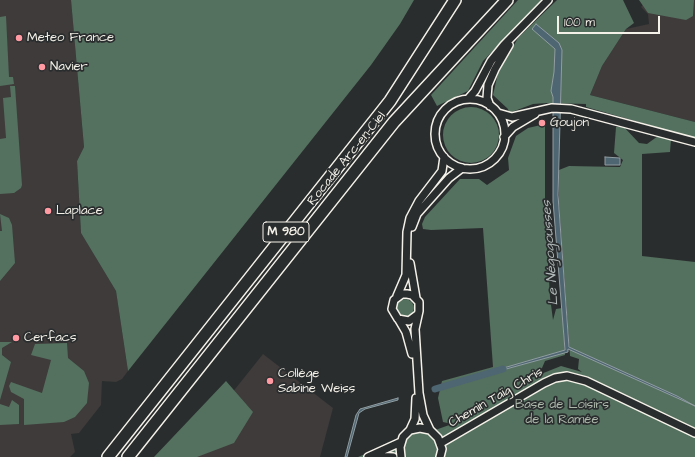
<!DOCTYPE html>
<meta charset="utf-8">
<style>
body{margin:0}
#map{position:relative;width:695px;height:457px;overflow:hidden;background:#2a2d2e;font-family:"Architects Daughter",sans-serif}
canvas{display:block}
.scale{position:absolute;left:557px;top:16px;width:103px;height:18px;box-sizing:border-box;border:2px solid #f4f1e8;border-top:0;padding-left:5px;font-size:12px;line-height:14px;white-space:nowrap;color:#f4f1e8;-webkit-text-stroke:3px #2a2d2e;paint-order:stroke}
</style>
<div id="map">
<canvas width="695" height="457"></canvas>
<div class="scale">100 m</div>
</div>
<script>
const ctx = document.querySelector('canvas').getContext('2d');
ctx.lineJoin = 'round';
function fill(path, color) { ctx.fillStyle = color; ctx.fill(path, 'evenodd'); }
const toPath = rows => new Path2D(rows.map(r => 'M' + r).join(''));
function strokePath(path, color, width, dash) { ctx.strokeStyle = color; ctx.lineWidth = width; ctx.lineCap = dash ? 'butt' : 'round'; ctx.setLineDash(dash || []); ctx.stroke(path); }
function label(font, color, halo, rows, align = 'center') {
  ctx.font = font + ' "Architects Daughter",sans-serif'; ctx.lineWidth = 3.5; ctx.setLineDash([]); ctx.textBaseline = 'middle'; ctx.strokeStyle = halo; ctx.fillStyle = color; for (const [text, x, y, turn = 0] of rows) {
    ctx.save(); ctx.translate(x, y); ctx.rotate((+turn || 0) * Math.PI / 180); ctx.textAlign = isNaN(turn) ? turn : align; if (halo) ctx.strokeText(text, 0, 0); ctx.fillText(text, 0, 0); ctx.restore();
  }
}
fill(toPath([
 [0,0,71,0,84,147,77,161,81,233,116,291,128,371,122,379,116,382,102,381,101,405,79,433,71,434,75,452,70,457,0,457],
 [647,0,695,0,695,122,590,95,602,66,626,29,649,24,648,14,641,7],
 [263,354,333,408,320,457,181,457]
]), '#3e3b3a');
fill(toPath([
 [71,0,414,0,400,24,371,65,128,371,116,291,81,233,77,161,84,147],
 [518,0,542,0,483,61,468,91,437,106,431,95],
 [557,0,623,0,634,23,626,29,602,66,590,95,695,122,695,138,586,107,586,104,547,103,533,104,509,113,508,109,493,95,498,73,518,38],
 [639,0,694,0,693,16,686,20,648,13],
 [6,16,9,77,13,77,14,84,0,86,0,17],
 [10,86,15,86,22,185,21,188,14,193,0,194,0,139,6,138,3,98,11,97],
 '443 135a28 28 0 1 1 56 0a28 28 0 1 1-56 0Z',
 [545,124,545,213,550,297,553,320,556,309,562,308,565,355,545,361,542,368,526,380,561,366,582,372,578,369,579,359,570,356,559,204,559,170,569,166,620,167,623,160,614,153,616,127,623,126,639,143,647,144,658,136,671,139,670,152,642,154,642,256,695,262,695,457,358,457,384,446,405,439,414,432,427,433,452,424,443,422,438,398,442,381,493,367,483,228,431,230,423,229,422,224,425,217,460,179,479,179,487,185,509,170,508,158,516,136,528,128],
 [0,214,9,218,12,225,15,263,0,281,0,231,2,231],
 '396 308a9 9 0 1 1 18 0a9 9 0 1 1-18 0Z',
 [0,342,12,342,2,348,2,355,11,362,0,400],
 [67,343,68,358,84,371,89,383,87,403,75,417,64,422,24,425,24,399,11,392,9,386,11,382,42,393,51,360,31,355,35,344],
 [226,381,253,412,234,443,197,457,154,457],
 [12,400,19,405,19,424,0,425,0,404,9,407]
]), '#54705f');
const water = toPath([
 [536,24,559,43,562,50,558,195,569,347,677,396,695,406,568,349,568,352,448,385,435,390,435,388,565,350,553,201,553,97,551,91,554,72,555,49,532,29,536,24],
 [605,157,620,158,620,165,605,165,605,157],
 [398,398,398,400,365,409,359,413,347,457,345,457,356,415,360,409,398,398]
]);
fill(water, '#4e6572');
strokePath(water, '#909da1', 1);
strokePath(toPath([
 [435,389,503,369]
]), '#4e6572', 7);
const minor = toPath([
 [468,99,475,91,491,61,504,45,548,0],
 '435 134a35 35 0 1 1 70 0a35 35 0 1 1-70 0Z',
 [490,106,487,98,488,85,495,69,509,45],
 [498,113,512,117,552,108,571,109,695,142],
 [504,137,513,127,535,114],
 [412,227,417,214,449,178,462,168],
 [410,263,416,298],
 [397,296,406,275,407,232,410,218,419,201,442,171,444,157],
 [417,315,409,321,398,319,392,309,394,300,402,294,407,294,412,295,419,302,419,311,415,329,419,393,423,415,430,430],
 [399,320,406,332,412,354],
 [410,430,415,419,416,398],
 [441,443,544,383,555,378,567,376,586,381,695,433],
 [375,456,393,457],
 [368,457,401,442],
 [401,457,400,447,403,437,410,430,420,428,430,430,438,438,442,449,440,457]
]);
const highway = toPath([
 [108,457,390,101,455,0],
 [128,457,394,122,507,0]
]);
strokePath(minor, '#f4f1e8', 10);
strokePath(highway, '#f4f1e8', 14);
strokePath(minor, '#2a2d2e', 7);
strokePath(highway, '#2a2d2e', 11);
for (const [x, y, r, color] of [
 [19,38,4,"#ff9aa2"],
 [42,67,4,"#ff9aa2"],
 [542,123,4,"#ff9aa2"],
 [48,211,4,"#ff9aa2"],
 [16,338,4,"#ff9aa2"],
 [270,381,4,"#ff9aa2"]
]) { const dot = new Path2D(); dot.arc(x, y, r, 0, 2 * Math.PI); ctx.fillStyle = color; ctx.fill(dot); strokePath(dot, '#2a2d2e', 1.5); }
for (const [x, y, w] of [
 [286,232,46]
]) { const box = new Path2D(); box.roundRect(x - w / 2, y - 10, w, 20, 3); ctx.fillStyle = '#2a2d2e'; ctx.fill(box); strokePath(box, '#f4f1e8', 1); }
label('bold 12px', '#f4f1e8', null, [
 ["M 980",286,232]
]);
label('13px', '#f4f1e8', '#2a2d2e', [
 ["Meteo France",27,38],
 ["Navier",50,67],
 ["Goujon",550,123],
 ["Laplace",56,211],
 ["Cerfacs",24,338],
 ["Collège",278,374],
 ["Sabine Weiss",278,389]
], 'left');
label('13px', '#f4f1e8', '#2a2d2e', [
 ["Rocade Arc-en-Ciel",347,159,-51],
 ["Chemin Taïg Chris",496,398,-30]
]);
label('13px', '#acb7aa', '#2a2d2e', [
 ["Base de Loisirs",562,405],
 ["de la Ramée",562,420]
]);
label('italic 14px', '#b2b9b9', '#2a2d2e', [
 ["Le Négogousses",551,253,-94]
]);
</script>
